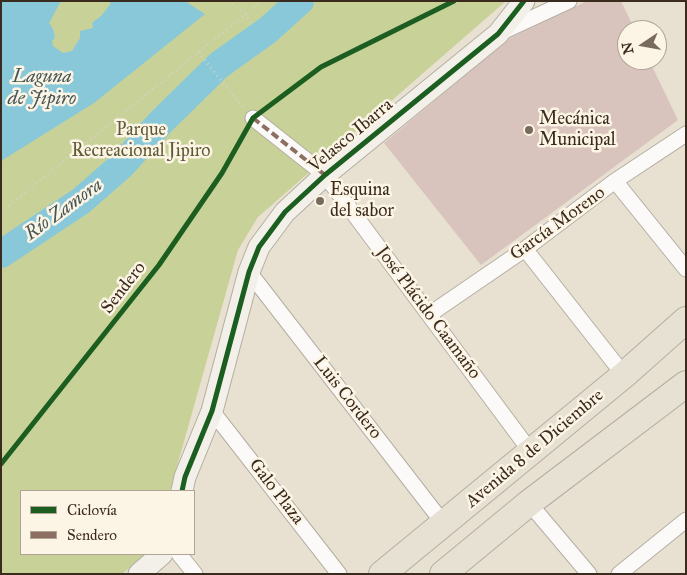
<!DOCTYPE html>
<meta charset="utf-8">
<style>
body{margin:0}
#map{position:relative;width:687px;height:575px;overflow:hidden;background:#e8e0d0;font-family:"IM FELL Great Primer",serif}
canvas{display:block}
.frame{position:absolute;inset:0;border:2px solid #3b2a1e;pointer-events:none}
.legend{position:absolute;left:20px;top:490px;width:175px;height:65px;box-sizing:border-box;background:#fcf5e5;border:1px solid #afa495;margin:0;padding:6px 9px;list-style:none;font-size:15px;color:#3b2a1e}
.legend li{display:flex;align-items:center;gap:10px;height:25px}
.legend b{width:25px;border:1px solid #afa495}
.north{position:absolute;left:617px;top:20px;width:50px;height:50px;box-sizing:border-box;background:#fcf5e5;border:1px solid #afa495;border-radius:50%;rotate:258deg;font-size:14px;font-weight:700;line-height:20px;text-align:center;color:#3b2a1e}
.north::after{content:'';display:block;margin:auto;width:18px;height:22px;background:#786a5c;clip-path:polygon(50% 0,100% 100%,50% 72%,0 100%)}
</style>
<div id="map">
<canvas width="687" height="575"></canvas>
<div class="frame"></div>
<ul class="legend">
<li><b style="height:6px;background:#1b5e20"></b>Ciclovía</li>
<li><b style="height:6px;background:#8d6e63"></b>Sendero</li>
</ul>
<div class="north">N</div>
</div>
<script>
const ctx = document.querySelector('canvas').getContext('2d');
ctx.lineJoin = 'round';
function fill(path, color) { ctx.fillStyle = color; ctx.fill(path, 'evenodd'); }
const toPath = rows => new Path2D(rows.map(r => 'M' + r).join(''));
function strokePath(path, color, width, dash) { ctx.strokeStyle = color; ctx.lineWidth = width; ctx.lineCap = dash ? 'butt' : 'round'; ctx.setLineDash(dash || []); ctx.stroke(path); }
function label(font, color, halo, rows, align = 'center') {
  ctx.font = font + ' "IM FELL Great Primer",serif'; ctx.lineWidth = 5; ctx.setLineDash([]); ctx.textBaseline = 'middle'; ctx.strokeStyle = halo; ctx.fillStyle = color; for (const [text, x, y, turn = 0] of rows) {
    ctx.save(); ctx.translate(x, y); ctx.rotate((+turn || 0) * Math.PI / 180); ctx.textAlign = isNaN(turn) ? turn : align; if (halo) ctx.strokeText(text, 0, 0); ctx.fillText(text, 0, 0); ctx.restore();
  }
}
fill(toPath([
 [1,1,506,1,258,217,238,250,170,491,21,491,21,554,144,554,139,560,122,574,1,574]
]), '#c8d298');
fill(toPath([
 [1,1,61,1,49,23,53,29,55,37,52,41,53,46,63,53,72,51,80,38,80,31,93,28,92,23,101,16,110,5,110,1,185,1,205,14,94,103,1,161]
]), '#88c8d9');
strokePath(toPath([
 [1,254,81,201,121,166,161,122,219,65,268,30,300,1]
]), '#88c8d9', 28);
fill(toPath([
 [587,1,621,1,635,30,627,30,627,60,649,60,678,120,481,265,384,143,510,38]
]), '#d9c4bd');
const street = toPath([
 [502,32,569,1],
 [253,118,325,175,531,452],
 [615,181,686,269],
 [525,249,624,375],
 [249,272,444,524],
 [430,314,525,249,615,181,686,134],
 [212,411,339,574],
 [529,503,589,574],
 [179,554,195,574],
 [619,574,686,520]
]);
const secondary = toPath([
 [182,491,185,477,212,411,249,272,259,247,285,212,325,175,498,34,524,1],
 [139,574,162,554]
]);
const highway = toPath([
 [382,574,624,375,686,320],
 [443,574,529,503,686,384]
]);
strokePath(street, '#b4aea3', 17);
strokePath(secondary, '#b4aea3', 23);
strokePath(highway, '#b4aea3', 28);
strokePath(toPath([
 [229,1,245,14,252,24],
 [198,52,243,107],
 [265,109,321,67,454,1],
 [1,212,262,1],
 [1,464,159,265,222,173,245,131]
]), '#d4d1cd', 2.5, [1, 4]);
strokePath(street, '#fcfaf8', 15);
strokePath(secondary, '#f3f0ea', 21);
strokePath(highway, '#e7e1d3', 26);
strokePath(toPath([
 [253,118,325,175]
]), '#8d6e63', 4, [8, 4]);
strokePath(toPath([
 [1,464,159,265,222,173,253,118,321,67,454,1],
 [182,491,185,477,212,411,249,272,259,247,285,212,325,175,498,34,524,1]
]), '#1b5e20', 5);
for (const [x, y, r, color] of [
 [529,130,5,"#786a5c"],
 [320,201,5,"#786a5c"]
]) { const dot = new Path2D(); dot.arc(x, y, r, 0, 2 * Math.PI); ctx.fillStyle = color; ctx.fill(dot); strokePath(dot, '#fcf5e5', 2); }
label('18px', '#3b2a1e', '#fcf5e5', [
 ["Mecánica",539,120],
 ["Municipal",539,141],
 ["Esquina",330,191],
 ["del sabor",330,212]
], 'left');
label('18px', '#5e5935', '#fcf5e5', [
 ["Parque",141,131],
 ["Recreacional Jipiro",141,152]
]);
label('18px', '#3b2a1e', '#fcf5e5', [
 ["Velasco Ibarra",351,136,-40],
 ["García Moreno",558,224,-36],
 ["Sendero",124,288,-52],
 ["José Plácido Caamaño",428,313,53],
 ["Luis Cordero",347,398,52],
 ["Avenida 8 de Diciembre",535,449,-40],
 ["Galo Plaza",276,492,52]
]);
label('italic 19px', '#465657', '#fcf5e5', [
 ["Laguna",42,77],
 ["de Jipiro",42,99],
 ["Río Zamora",64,210,-36]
]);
</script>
